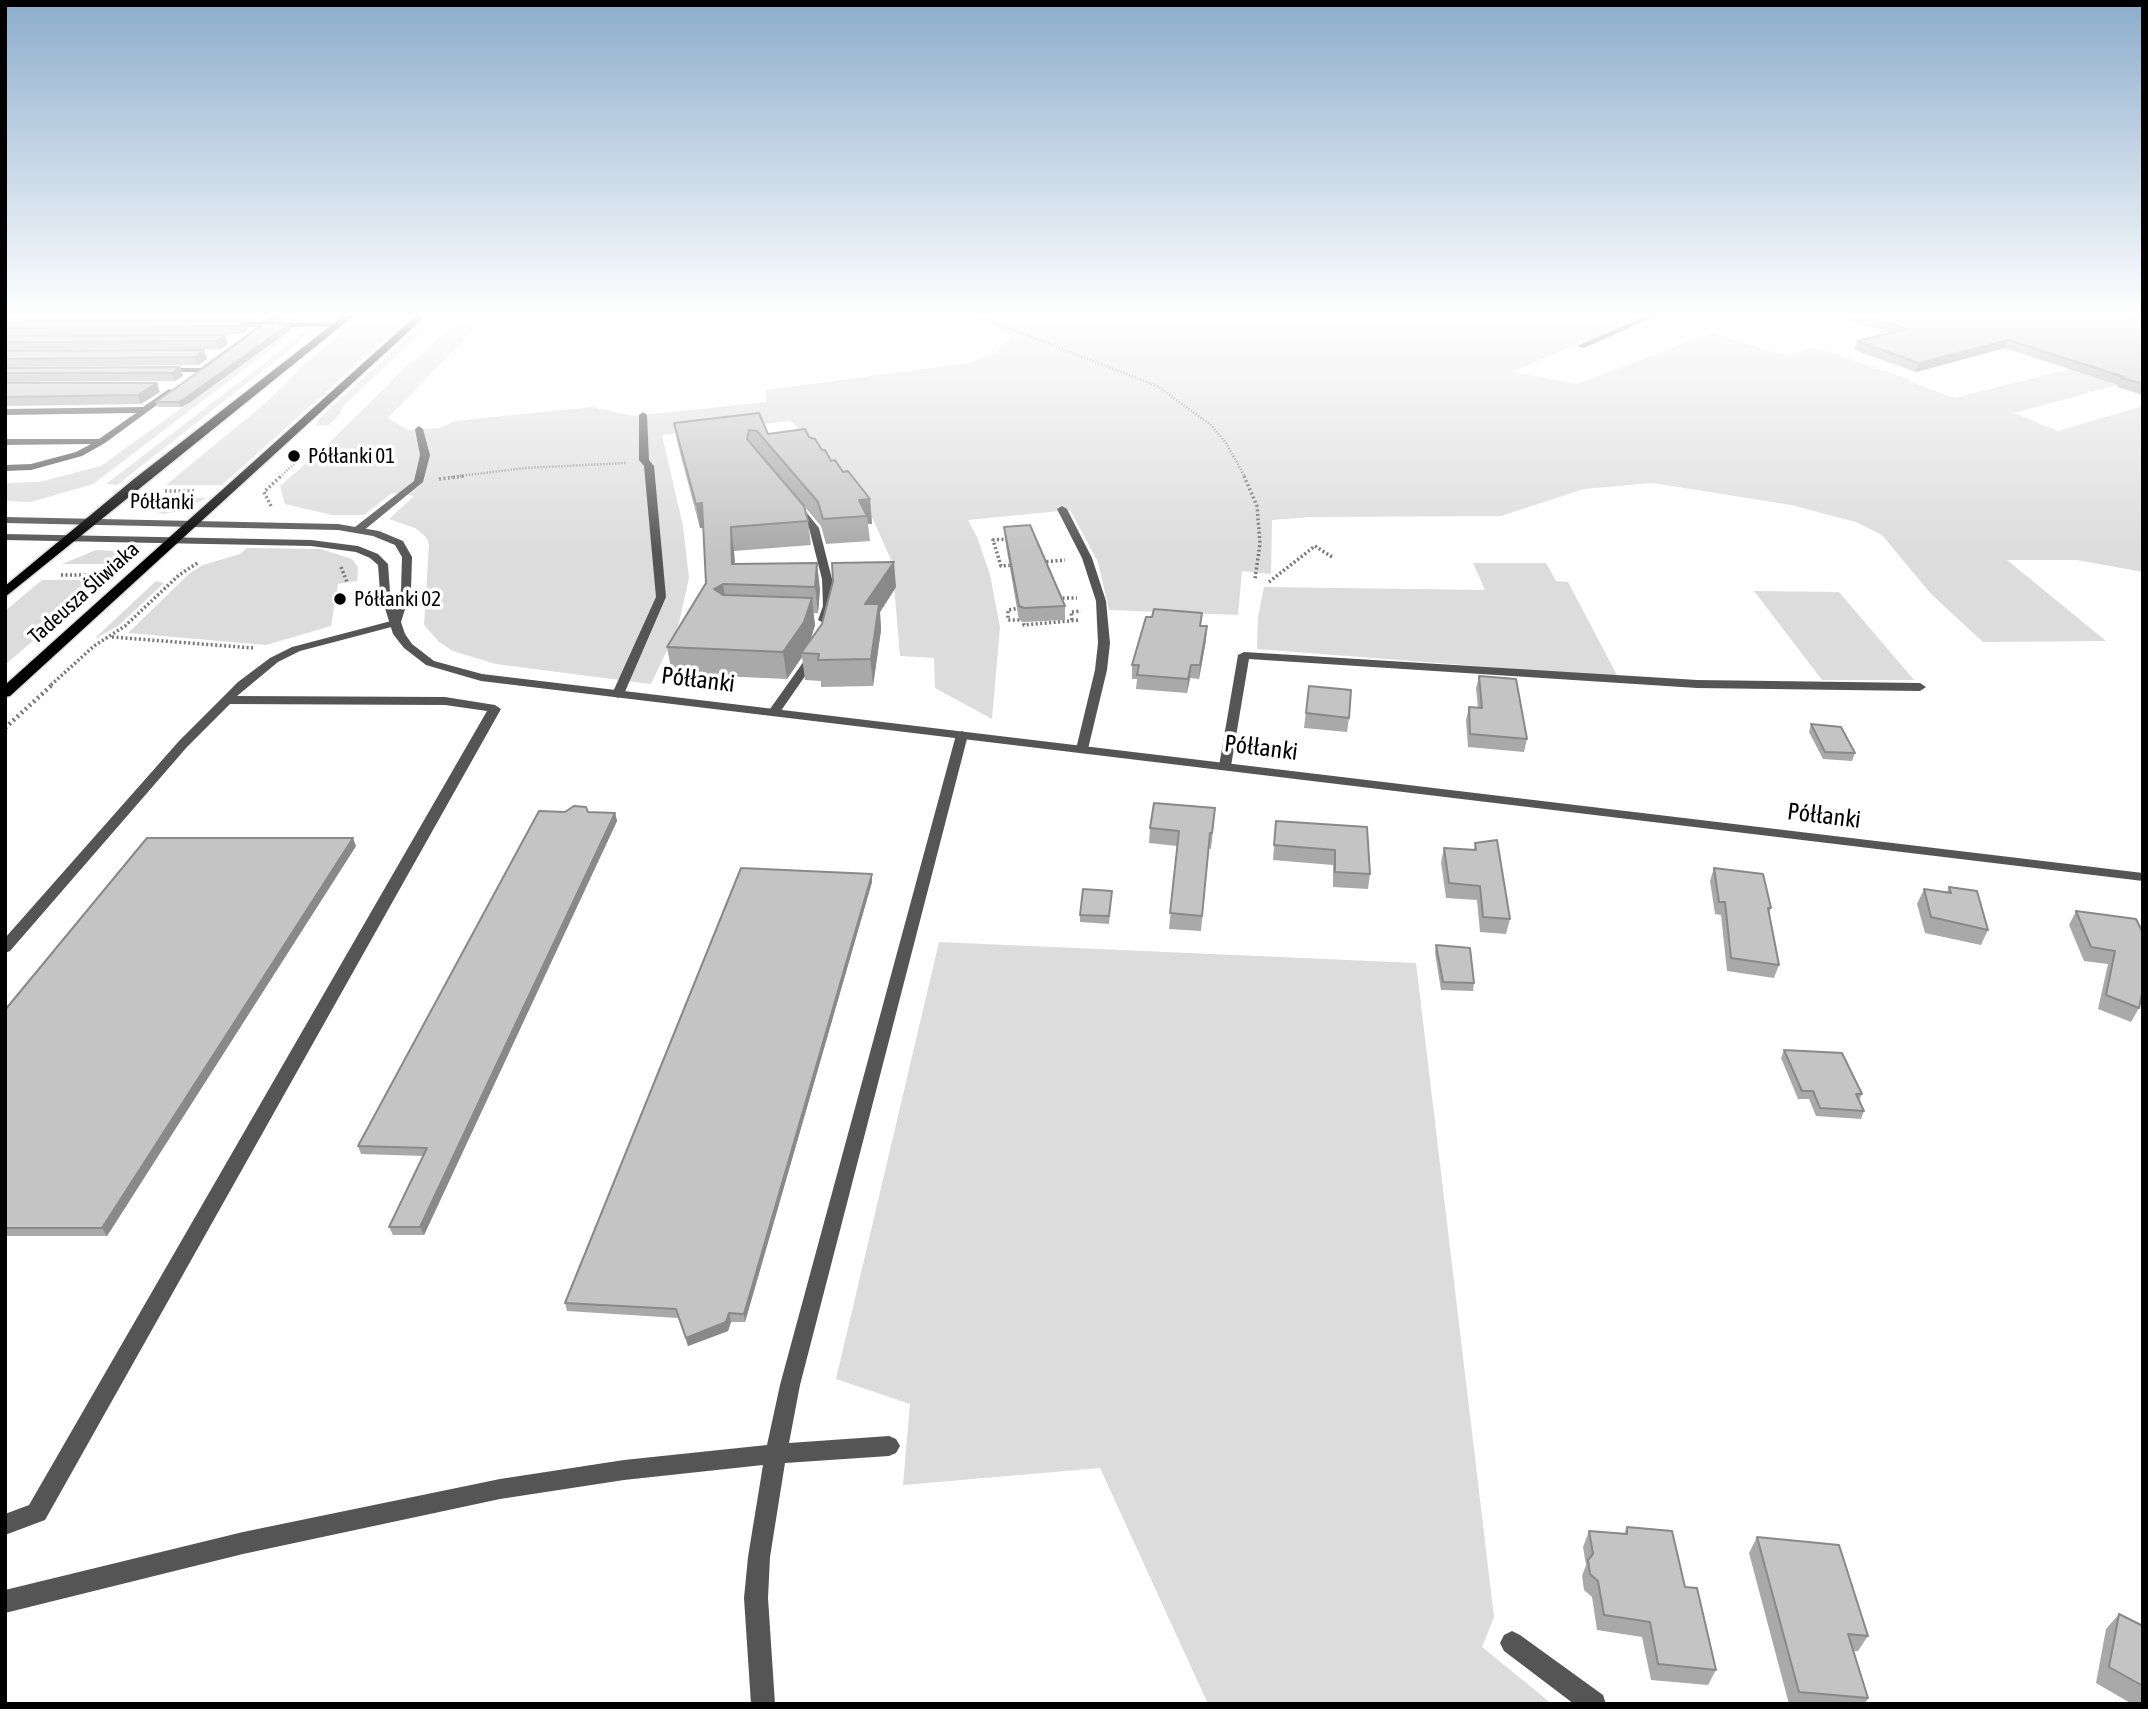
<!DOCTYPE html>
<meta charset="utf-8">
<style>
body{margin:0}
#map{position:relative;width:2148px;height:1709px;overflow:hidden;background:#fff;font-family:"Asap Condensed",sans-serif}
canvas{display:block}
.frame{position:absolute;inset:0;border:7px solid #000;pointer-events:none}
</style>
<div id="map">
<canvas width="2148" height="1709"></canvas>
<div class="frame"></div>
</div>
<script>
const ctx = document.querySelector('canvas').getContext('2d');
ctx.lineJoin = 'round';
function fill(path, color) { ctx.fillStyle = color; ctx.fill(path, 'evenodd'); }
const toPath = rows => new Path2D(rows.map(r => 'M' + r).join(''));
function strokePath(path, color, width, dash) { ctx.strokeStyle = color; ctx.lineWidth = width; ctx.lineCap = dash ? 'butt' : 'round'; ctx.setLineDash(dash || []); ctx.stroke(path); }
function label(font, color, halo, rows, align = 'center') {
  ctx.font = font + ' "Asap Condensed",sans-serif'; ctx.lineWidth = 7; ctx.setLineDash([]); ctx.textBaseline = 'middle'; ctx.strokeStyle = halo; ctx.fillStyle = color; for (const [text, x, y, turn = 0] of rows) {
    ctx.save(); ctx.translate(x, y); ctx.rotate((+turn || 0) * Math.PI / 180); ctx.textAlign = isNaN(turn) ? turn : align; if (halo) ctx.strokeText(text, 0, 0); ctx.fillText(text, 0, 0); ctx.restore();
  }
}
fill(toPath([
 [366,313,414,313,222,485,166,485,269,400,309,360],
 [433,313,442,313,343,406,340,414,329,425,315,426,320,418],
 [469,313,489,313,388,418,408,430,440,428,454,421,592,407,633,416,766,402,766,390,969,363,994,354,1011,337,987,323,907,313,1651,313,1512,372,1577,384,1711,333,1788,356,1815,347,1911,380,1909,381,1954,398,2102,361,2143,378,2014,413,2058,431,2143,406,2143,572,2077,560,2007,560,2106,641,1983,642,1931,594,1882,535,1856,522,1791,505,1653,483,1584,489,1501,516,1311,517,1272,520,1271,574,1242,571,1238,615,1109,610,1098,562,1070,510,968,520,977,537,990,575,1000,627,992,719,935,688,934,658,900,656,892,562,863,497,791,421,662,435,683,526,689,578,678,627,651,684,496,664,453,651,439,642,424,625,429,544,426,537,415,528,389,519,414,496,392,493,364,515,332,515,285,504,280,486,327,445,408,365],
 [285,327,300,327,93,484,31,502,5,501,5,483,39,482,101,466,253,356],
 [310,328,313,332,117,485,106,484],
 [151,498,206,498,186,509,165,514,148,510],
 [247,548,321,549,352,559,358,567,357,581,338,584,331,626,266,645,128,633,190,573,203,565,240,554],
 [96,550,118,551,122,556,118,564,62,564],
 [1473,563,1546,563,1556,581,1568,582,1618,677,1257,649,1258,617,1264,587,1485,590],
 [42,580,102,580,5,665,5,611],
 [156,581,164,583,118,626,94,639],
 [1754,591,1839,592,1914,680,1822,680],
 [939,942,1416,963,1494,1617,1482,1647,1552,1704,1208,1704,1100,1468,903,1485,910,1404,836,1379]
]), '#dcdcdc');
strokePath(toPath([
 [1064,313,1179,314]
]), '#a3a3a3', 6);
const primary = toPath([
 [347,313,357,313,5,597,5,586,134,479,347,313],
 [419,313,429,313,10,696,5,697,5,685,419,313]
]);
strokePath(primary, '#dbdbdb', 3);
strokePath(toPath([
 [951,313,988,320,1157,386,1211,425,1226,443,1245,477],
 [280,477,295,463],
 [451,477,525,468,626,463]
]), '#777', 2.5, [1, 2]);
strokePath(toPath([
 [1244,476,1257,506,1260,544,1255,579],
 [439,479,465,476],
 [165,491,195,491],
 [271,506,264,492,281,476],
 [1008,539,993,540,1001,566,1013,565],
 [1042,562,1065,560],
 [341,567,347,582],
 [61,575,101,575],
 [1269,582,1315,546,1332,557],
 [1059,595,1063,598,1077,598],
 [1020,608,1008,610,1008,620,1023,620,1024,625,1080,620],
 [1072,620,1071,612,1081,611],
 [112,637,253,648],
 [51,685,94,646,125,626,179,575,199,562]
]), '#777', 3.5, [2, 2.5]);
strokePath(toPath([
 [5,728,53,684]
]), '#777', 4.5, [2, 3.5]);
fill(toPath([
 [277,313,285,313,273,322,337,323,341,325,337,327,267,327,204,372,164,372,160,370,164,368,201,368,257,327,230,326,226,324,227,322,263,322,277,313],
 [1653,313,1663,313,1584,348,1577,346,1653,313],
 [169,389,176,391,105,443,82,456,31,470,5,471,5,465,31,464,76,452,91,444,5,445,5,439,99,439,136,413,5,415,5,409,143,407,169,389],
 [643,412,647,415,649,460,654,466,666,597,624,694,618,698,612,694,656,597,644,466,639,460,639,415,643,412],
 [419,426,423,429,430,455,423,482,363,531,355,531,355,527,414,481,420,455,415,429,419,426],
 [796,502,799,503,819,528,832,579,833,606,830,620,824,623,818,620,823,606,822,579,809,528,791,505,796,502],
 [1062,506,1067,509,1092,558,1106,601,1110,643,1107,670,1088,749,1082,753,1076,749,1095,670,1098,643,1096,601,1082,558,1057,509,1062,506],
 [395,620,399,621,399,625,300,651,278,662,237,696,445,697,495,705,501,709,45,1520,5,1535,5,1514,29,1505,487,711,445,705,230,704,187,747,10,951,5,953,5,938,179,741,238,682,270,658,292,647,395,620],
 [813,653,819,656,778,715,770,715,768,712,770,709,809,654,813,653]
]), '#555');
fill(toPath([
 [1244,652,1697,680,1920,683,1926,687,1920,691,1697,688,1249,659,1231,766,1225,770,1219,766,1238,655,1244,652],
 [962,731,968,735,800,1385,789,1443,889,1436,896,1439,900,1446,896,1453,889,1456,785,1463,770,1557,768,1598,775,1704,751,1704,744,1598,748,1557,763,1465,624,1480,500,1499,243,1554,5,1613,5,1590,243,1532,500,1479,624,1460,767,1445,780,1385,956,735,962,731],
 [1512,1631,1520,1635,1603,1695,1606,1704,1574,1704,1504,1651,1500,1643,1504,1635,1512,1631]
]), '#555');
fill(toPath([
 [5,517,338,524,379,531,403,541,412,557,411,590,401,622,405,634,412,644,434,661,482,674,2143,873,2143,881,481,681,426,665,404,648,393,634,380,592,378,565,370,558,356,552,311,546,5,540,5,534,311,540,358,546,378,554,388,564,390,592,395,606,401,590,402,557,395,545,373,536,338,530,5,523,5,517]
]), '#555');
fill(primary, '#000');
fill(toPath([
 [5,313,273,313,261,320,5,321],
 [277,313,312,313,302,320,280,320],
 [1825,313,2143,313,2143,395,2117,387,2118,385,2005,348,1916,372,1854,350,1857,341,1890,333],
 [5,321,246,321,248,330,242,334,11,336,225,335,228,344,220,349,5,350],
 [289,324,290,330,189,403,181,407,158,407,156,402],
 [204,350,207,359,198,365,5,367,5,351],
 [180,367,183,376,175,381,5,382,5,368],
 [5,383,160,392,141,404,5,406],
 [759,413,768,434,809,437,831,461,870,499,872,524,868,524,870,541,826,544,821,526,804,506,808,521,811,545,734,551,735,564,820,589,818,613,813,613,815,625,810,641,896,587,880,612,881,630,873,686,821,687,821,681,805,680,802,657,787,679,672,674,667,647,706,583,704,528,700,528,678,445,674,423],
 [1004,527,1065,606,1065,620,1024,622,1019,620,1005,540],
 [1201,626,1206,640,1199,679,1190,678,1187,693,1136,689,1137,679,1132,679,1132,665],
 [1479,676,1527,739,1524,752,1468,747,1466,720,1469,707,1478,708,1476,688],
 [1309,686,1349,718,1347,732,1304,728],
 [1811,724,1855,753,1852,761,1823,759,1809,732],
 [588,812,615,813,617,821,424,1235,393,1235,389,1227,423,1156,361,1154,358,1146],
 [1276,821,1367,827,1370,874,1368,889,1333,887,1333,865,1273,860],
 [1214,823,1211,849,1209,848,1201,931,1169,929,1177,846,1149,843,1150,828],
 [1475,843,1510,919,1506,934,1480,932,1477,900,1446,898,1441,862,1444,848,1474,850],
 [356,846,107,1236,5,1236,5,1010],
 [1714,868,1771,908,1769,913,1779,965,1774,978,1727,971,1721,915,1715,914,1710,881],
 [872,882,745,1322,731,1322,728,1331,688,1346,678,1318,567,1311,565,1303],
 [1949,887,1988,930,1981,945,1925,933,1917,904,1924,889,1947,892],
 [1112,891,1109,924,1080,922,1080,915],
 [2076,911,2136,919,2139,1008,2131,1022,2098,1009,2108,964,2084,961,2069,925],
 [1436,945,1474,983,1473,991,1441,990,1435,953],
 [1784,1050,1862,1094,1859,1100,1864,1111,1861,1119,1816,1116,1809,1099,1798,1099,1781,1058],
 [1627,1527,1685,1587,1716,1670,1708,1685,1651,1680,1642,1637,1597,1630,1592,1597,1584,1590,1582,1576,1586,1565,1583,1547,1589,1531,1624,1534],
 [1757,1537,1868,1636,1858,1651,1853,1651,1868,1698,1865,1704,1789,1704,1749,1553],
 [2119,1614,2143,1626,2143,1704,2132,1704,2096,1683,2106,1629]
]), '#a9a9a9');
fill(toPath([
 [259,313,273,313,261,320],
 [300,313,312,313,302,320],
 [246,321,248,330,242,334,239,326],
 [289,324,290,330,189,403,181,407,179,402],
 [225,335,228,344,220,349,217,341],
 [2008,340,2005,348,1916,372,1919,363],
 [204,350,207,359,198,365,195,357],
 [180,367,183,376,175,381,172,373],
 [157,383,160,392,141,404,138,395],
 [870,499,872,524,868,524,867,516,859,500],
 [702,503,706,528,700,528,696,504],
 [731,527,734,551,736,585,732,564],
 [894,562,896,587,880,612,881,630,873,686,865,604],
 [817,563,820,589,818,613,815,587],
 [723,584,727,610,714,589],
 [812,598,815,625,808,649,801,653,802,657,787,679,783,652],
 [1207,626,1206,640,1199,679,1200,665],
 [1191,665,1190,678,1187,693,1188,679],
 [615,813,617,821,424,1235,420,1227],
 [353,838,356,846,107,1236,102,1228],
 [872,874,872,882,745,1322,744,1314],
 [729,1313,731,1322,728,1331,688,1346,686,1338]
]), '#898989');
const building = toPath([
 [1855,313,2143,313,2143,384,2121,378,2124,377,2008,340,1919,363,1857,341,1907,329,1855,313],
 [5,321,246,321,239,326,5,328,5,321],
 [265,324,289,324,187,397,179,402,156,402,265,324],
 [225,335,217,341,5,342,5,336,225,335],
 [204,350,195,357,5,359,5,351,204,350],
 [180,367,172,373,5,373,5,368,180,367],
 [5,383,157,383,138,395,5,397,5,383],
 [759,413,768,434,805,429,809,437,815,439,822,450,825,450,831,461,835,460,843,472,848,471,870,499,859,500,867,516,823,519,818,502,757,431,749,430,747,439,804,506,808,521,731,527,732,564,817,563,815,587,723,584,714,589,723,595,812,598,804,622,783,652,667,647,706,583,702,503,696,504,674,423,759,413],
 [1030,525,1065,606,1024,608,1019,606,1004,527,1030,525],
 [894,562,865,604,879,604,871,659,818,660,819,654,801,653,822,624,833,581,832,563,894,562],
 [1154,609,1202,613,1200,626,1207,626,1200,665,1191,665,1188,679,1137,675,1139,665,1132,665,1146,617,1152,617,1154,609],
 [1479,676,1516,679,1527,739,1470,734,1469,707,1482,708,1479,676],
 [1309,686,1351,690,1349,718,1306,713,1309,686],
 [1811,724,1841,727,1855,753,1825,752,1811,724],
 [1154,803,1215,808,1212,833,1210,833,1202,916,1170,913,1179,831,1150,828,1154,803],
 [574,806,586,807,588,812,615,813,420,1227,389,1227,427,1148,358,1146,539,811,565,812,574,806],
 [1276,821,1367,827,1370,874,1335,872,1335,850,1274,845,1276,821],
 [147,838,353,838,102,1228,5,1228,5,1010,147,838],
 [1497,840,1510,919,1483,917,1480,886,1449,883,1444,848,1476,850,1475,843,1497,840],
 [741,868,872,874,744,1314,729,1313,726,1322,686,1338,676,1309,565,1303,741,868],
 [1714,868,1763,874,1771,908,1768,908,1779,965,1731,958,1725,902,1719,902,1714,868],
 [1949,887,1977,891,1988,930,1931,917,1924,889,1951,893,1949,887],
 [1083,889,1112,891,1109,916,1080,915,1083,889],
 [2076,911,2136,919,2143,933,2143,989,2139,1008,2106,995,2115,951,2091,947,2076,911],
 [1436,945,1470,948,1474,983,1443,982,1436,945],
 [1784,1050,1842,1053,1862,1094,1856,1094,1864,1111,1820,1108,1813,1091,1802,1091,1784,1050],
 [1627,1527,1672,1531,1685,1587,1697,1588,1716,1670,1658,1664,1650,1622,1604,1615,1598,1581,1590,1574,1588,1560,1593,1554,1589,1531,1627,1534,1627,1527],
 [1757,1537,1839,1545,1868,1636,1848,1634,1868,1698,1799,1692,1757,1537],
 [2119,1614,2143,1626,2143,1686,2109,1667,2119,1614]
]);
fill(building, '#c4c4c4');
strokePath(building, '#898989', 2);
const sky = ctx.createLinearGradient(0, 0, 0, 552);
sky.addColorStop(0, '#8cadcc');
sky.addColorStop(0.57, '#fff');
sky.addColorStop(1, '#ffffff00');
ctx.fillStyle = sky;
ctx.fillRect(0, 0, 2148, 552);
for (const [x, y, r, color] of [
 [294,456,7,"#000"],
 [340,599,7,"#000"]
]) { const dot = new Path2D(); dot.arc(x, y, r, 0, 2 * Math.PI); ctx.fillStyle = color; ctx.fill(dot); strokePath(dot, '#fff', 2.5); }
label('21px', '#000', '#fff', [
 ["Półłanki 01",308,456],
 ["Półłanki 02",354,599]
], 'left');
label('21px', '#000', '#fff', [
 ["Półłanki",162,502,1],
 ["Tadeusza Śliwiaka",84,593,-42]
]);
label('24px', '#000', '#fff', [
 ["Półłanki",698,680,7],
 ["Półłanki",1261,748,7],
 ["Półłanki",1824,816,7]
]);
</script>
